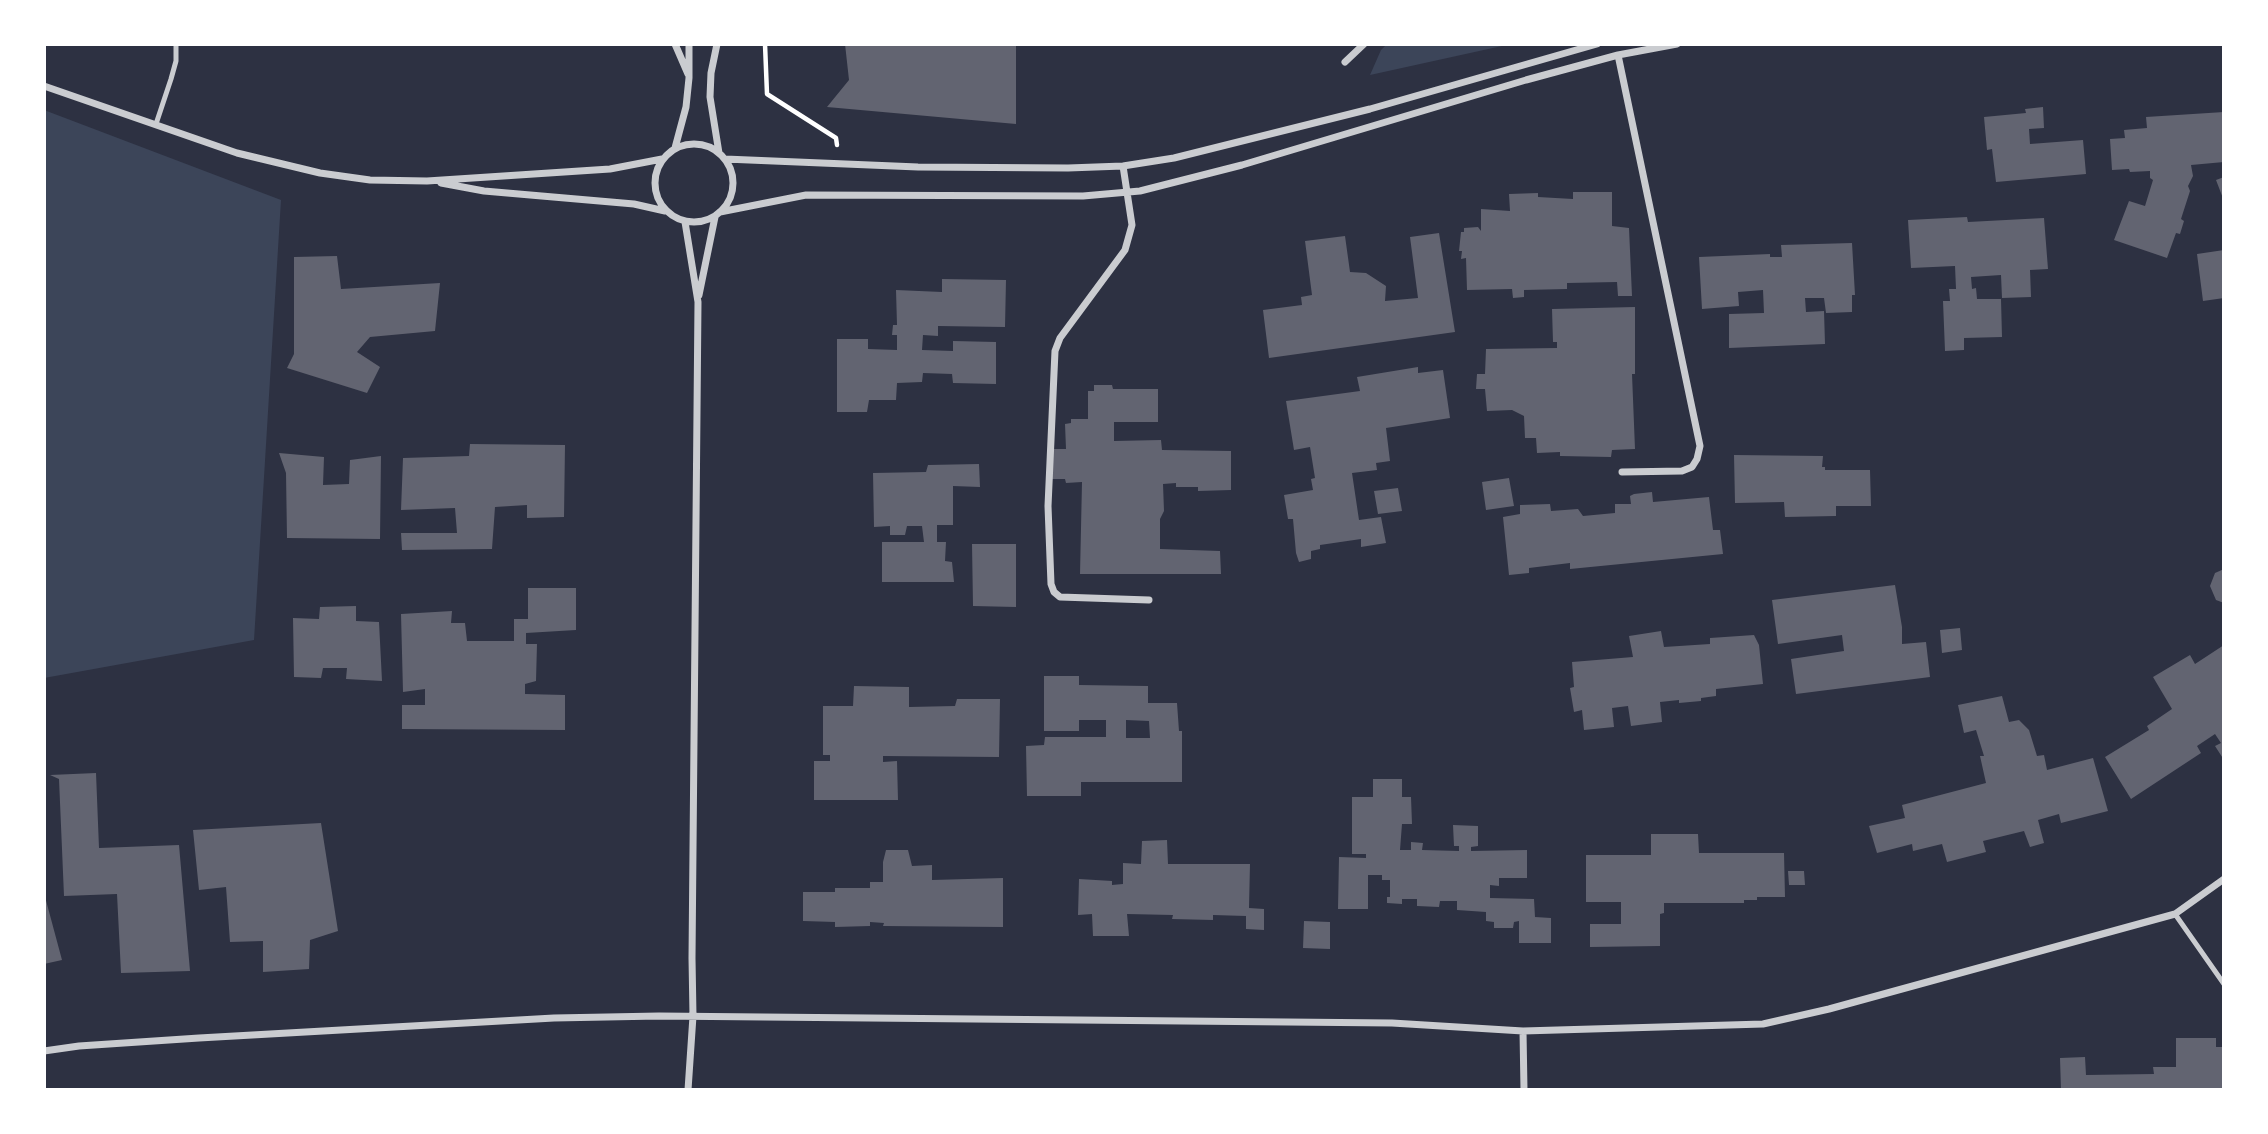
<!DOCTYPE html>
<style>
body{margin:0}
#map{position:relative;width:2268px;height:1134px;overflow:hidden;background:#2d3142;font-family:"Roboto Condensed",sans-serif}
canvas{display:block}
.frame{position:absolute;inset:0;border:46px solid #fff;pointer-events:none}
</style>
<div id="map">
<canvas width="2268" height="1134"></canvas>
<div class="frame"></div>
</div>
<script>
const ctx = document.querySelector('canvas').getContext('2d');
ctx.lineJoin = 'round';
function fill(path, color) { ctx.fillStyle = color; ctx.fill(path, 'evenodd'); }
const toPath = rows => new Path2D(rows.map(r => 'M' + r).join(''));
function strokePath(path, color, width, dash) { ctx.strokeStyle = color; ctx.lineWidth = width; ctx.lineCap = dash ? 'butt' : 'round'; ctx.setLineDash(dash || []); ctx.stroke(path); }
fill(toPath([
 [1387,44,1511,44,1370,75,1381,50],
 [44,110,281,200,254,640,44,678]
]), '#3c4559');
fill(toPath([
 [845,44,1016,44,1016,124,827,107,849,80],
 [2043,107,2044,128,2029,129,2030,144,2083,140,2086,174,1996,182,1992,149,1987,150,1984,117,2026,113,2025,109],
 [2224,112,2224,162,2191,165,2193,176,2188,186,2190,191,2181,219,2184,221,2180,234,2176,233,2167,258,2114,240,2129,201,2145,206,2153,180,2150,178,2150,171,2130,172,2129,169,2112,170,2110,139,2125,138,2124,130,2147,128,2146,117],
 [2224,177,2224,201,2216,180],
 [1573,192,1612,192,1612,226,1629,228,1632,296,1618,296,1617,282,1567,283,1567,289,1524,290,1524,297,1513,298,1512,289,1467,290,1466,258,1461,259,1462,251,1459,251,1461,232,1464,232,1464,228,1478,227,1481,231,1481,209,1510,211,1509,194,1538,193,1538,197,1573,199],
 [1967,217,1968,222,2044,218,2048,269,2030,270,2031,297,2002,298,2001,275,1971,277,1972,289,1976,288,1977,299,2001,299,2002,337,1964,338,1964,350,1945,351,1943,301,1950,301,1949,289,1956,289,1955,266,1911,268,1908,220],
 [1439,233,1455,332,1269,358,1263,310,1302,305,1301,297,1312,295,1305,241,1345,236,1350,272,1366,273,1386,286,1385,301,1418,298,1410,237],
 [1852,243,1855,295,1852,295,1852,312,1826,313,1824,298,1805,298,1806,312,1824,311,1825,344,1729,348,1729,314,1764,313,1763,290,1738,292,1739,306,1702,309,1699,257,1770,254,1770,257,1782,257,1781,245],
 [2224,250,2224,298,2203,301,2197,254],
 [337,256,341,289,440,283,435,331,370,337,357,352,380,367,367,393,287,368,294,354,294,257],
 [942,279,1006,280,1005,327,938,326,938,336,923,335,922,350,953,351,953,341,996,342,996,384,953,383,952,374,923,373,922,382,897,383,896,400,869,400,867,412,837,412,837,339,868,339,868,349,897,350,897,335,892,335,893,325,897,325,896,290,942,292],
 [1635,307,1635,374,1632,374,1635,449,1612,450,1611,457,1560,456,1560,452,1537,453,1536,438,1525,438,1524,416,1512,410,1487,411,1485,389,1476,389,1477,374,1485,374,1486,349,1557,348,1557,342,1553,342,1552,309],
 [1418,367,1418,373,1443,370,1450,418,1386,428,1390,461,1376,463,1377,470,1352,473,1359,520,1381,517,1386,543,1361,547,1361,539,1320,545,1320,549,1311,551,1311,559,1299,562,1296,553,1293,519,1288,519,1284,495,1313,490,1311,479,1315,478,1310,447,1294,450,1286,401,1360,391,1357,377],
 [1094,385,1112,385,1113,389,1158,389,1158,422,1114,422,1114,441,1161,440,1162,450,1231,451,1231,490,1198,491,1198,487,1176,487,1176,483,1163,484,1164,511,1160,519,1160,549,1220,551,1221,574,1080,574,1082,482,1066,483,1065,479,1049,479,1051,449,1066,449,1065,424,1071,423,1071,419,1088,419,1088,391,1094,391],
 [470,444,565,445,564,517,527,518,527,505,495,507,492,549,402,550,401,533,457,533,455,508,401,510,403,458,469,456],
 [279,453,324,457,323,485,349,484,350,460,381,456,380,539,287,538,286,473],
 [1734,455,1823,456,1822,467,1825,467,1825,470,1870,470,1871,506,1836,506,1836,516,1785,517,1784,502,1735,503],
 [979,464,980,487,953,486,953,525,937,525,937,542,946,542,945,561,952,562,954,582,882,582,882,542,924,542,922,526,907,526,905,535,890,535,890,526,874,527,873,473,926,472,928,465],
 [1509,478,1514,506,1486,510,1482,482],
 [1398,488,1402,511,1378,514,1374,491],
 [1652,492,1653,502,1709,497,1713,530,1720,530,1723,554,1570,569,1570,563,1529,568,1529,573,1509,575,1503,517,1520,514,1520,505,1550,504,1551,511,1578,509,1583,516,1615,513,1615,504,1631,504,1630,496,1634,494],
 [972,544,1016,544,1016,607,973,606],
 [2224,569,2224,603,2216,600,2210,586,2215,573],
 [1895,585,1902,627,1902,644,1926,642,1930,677,1796,694,1791,659,1844,651,1842,635,1778,644,1772,600],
 [528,588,576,588,576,630,526,633,526,644,537,644,536,681,525,684,525,694,565,695,565,730,402,729,402,705,425,705,425,689,403,692,401,614,452,611,451,623,465,623,467,641,514,641,514,619,528,619],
 [356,606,356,621,379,622,382,681,346,679,347,668,323,668,321,678,294,677,293,618,319,619,320,607],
 [1960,628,1962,650,1942,653,1940,630],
 [1661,631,1664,647,1710,644,1710,638,1754,635,1759,645,1763,684,1716,689,1716,696,1701,698,1701,701,1679,703,1679,700,1660,702,1662,722,1631,726,1628,706,1612,708,1614,727,1584,730,1582,710,1574,712,1570,688,1574,687,1572,662,1633,657,1629,636],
 [2224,645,2224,760,2215,746,2221,743,2215,734,2197,746,2201,753,2131,799,2105,757,2149,730,2147,726,2172,709,2153,677,2190,655,2195,664],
 [1044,676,1079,676,1079,685,1148,686,1148,703,1177,703,1179,731,1182,731,1182,782,1081,782,1081,796,1027,796,1026,746,1044,745,1045,737,1106,737,1106,720,1079,720,1079,731,1044,731],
 [1126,720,1149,721,1150,738,1126,738],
 [854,686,909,687,909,707,955,706,957,699,1000,699,999,757,883,756,883,762,897,761,898,800,814,800,814,761,830,761,830,755,823,755,823,706,853,706],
 [2002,696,2009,722,2019,720,2029,730,2037,756,2044,755,2047,770,2093,758,2108,811,2061,823,2059,814,2038,820,2044,843,2030,847,2024,831,1983,841,1986,852,1947,862,1942,844,1913,851,1912,844,1877,853,1869,826,1905,818,1902,805,1986,783,1980,756,1984,756,1976,730,1964,733,1958,705],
 [96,773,99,848,179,845,190,971,121,973,117,894,64,896,59,779,50,775],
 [1373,779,1402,779,1402,797,1411,797,1412,824,1402,824,1400,850,1411,850,1411,842,1423,843,1422,850,1459,851,1459,846,1454,846,1453,825,1478,826,1478,846,1471,847,1471,851,1527,850,1527,878,1499,878,1499,886,1490,885,1490,898,1534,899,1535,917,1551,918,1551,943,1519,943,1519,921,1514,922,1513,928,1494,928,1494,922,1486,921,1486,912,1457,910,1457,901,1440,901,1439,907,1417,906,1417,899,1402,899,1402,904,1387,903,1387,897,1390,897,1390,880,1382,880,1382,875,1368,875,1368,909,1338,909,1339,857,1366,858,1366,854,1352,854,1352,797,1373,797],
 [321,823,338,931,310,940,309,969,263,972,263,941,230,942,226,887,199,890,193,830],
 [1651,834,1698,834,1699,853,1784,853,1785,897,1757,897,1757,900,1744,900,1744,903,1664,903,1664,913,1660,914,1660,946,1590,947,1590,924,1621,924,1621,902,1586,902,1586,855,1651,855],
 [1167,840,1168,864,1250,864,1249,908,1264,909,1264,930,1246,929,1246,916,1213,915,1213,920,1172,919,1173,915,1127,914,1129,936,1093,936,1092,914,1078,915,1079,879,1112,881,1112,885,1123,884,1123,863,1141,864,1142,841],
 [886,850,908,850,912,866,932,865,932,880,1003,878,1003,927,883,926,884,923,870,922,870,926,835,927,835,922,803,921,803,892,835,892,835,888,870,888,870,882,883,882,883,862],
 [1788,871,1804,871,1805,885,1789,885],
 [44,893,62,960,44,964],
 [1304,921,1330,922,1330,949,1303,948],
 [2176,1038,2216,1038,2216,1047,2224,1047,2224,1090,2061,1090,2060,1058,2085,1057,2086,1075,2154,1074,2153,1067,2176,1067]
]), '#626471');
strokePath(toPath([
 [765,44,767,94,836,138,837,145]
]), '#fff', 4.5);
strokePath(toPath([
 [156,124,171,79,176,61,176,44],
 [2175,914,2224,984]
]), '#caccd0', 5);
strokePath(toPath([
 [675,44,688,74],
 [717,44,711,73,710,97,719,153],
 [1618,55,1700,446,1697,459,1692,467,1682,471,1622,472],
 [1345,62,1364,44],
 [44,86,237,153,320,173,370,180,427,181,610,169,662,159],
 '655 183a39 39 0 1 1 78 0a39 39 0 1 1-78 0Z',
 [675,148,686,107,689,78,689,44],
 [725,159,918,167,1068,168,1123,166,1174,158,1370,109,1597,44],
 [1123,166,1132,225,1125,250,1060,338,1055,351,1048,506,1051,584,1054,592,1060,597,1149,600],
 [441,183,484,191,634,204,665,211],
 [720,212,806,195,1083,196,1140,191,1242,165,1526,80,1618,55,1677,44],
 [685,222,698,302,692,958,693,1016,688,1090],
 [699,295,715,217],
 [1523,1031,1524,1090],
 [44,1051,79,1046,199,1038,554,1018,659,1016,1392,1023,1523,1031,1763,1024,1829,1009,2175,914,2224,879]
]), '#caccd0', 7);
</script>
